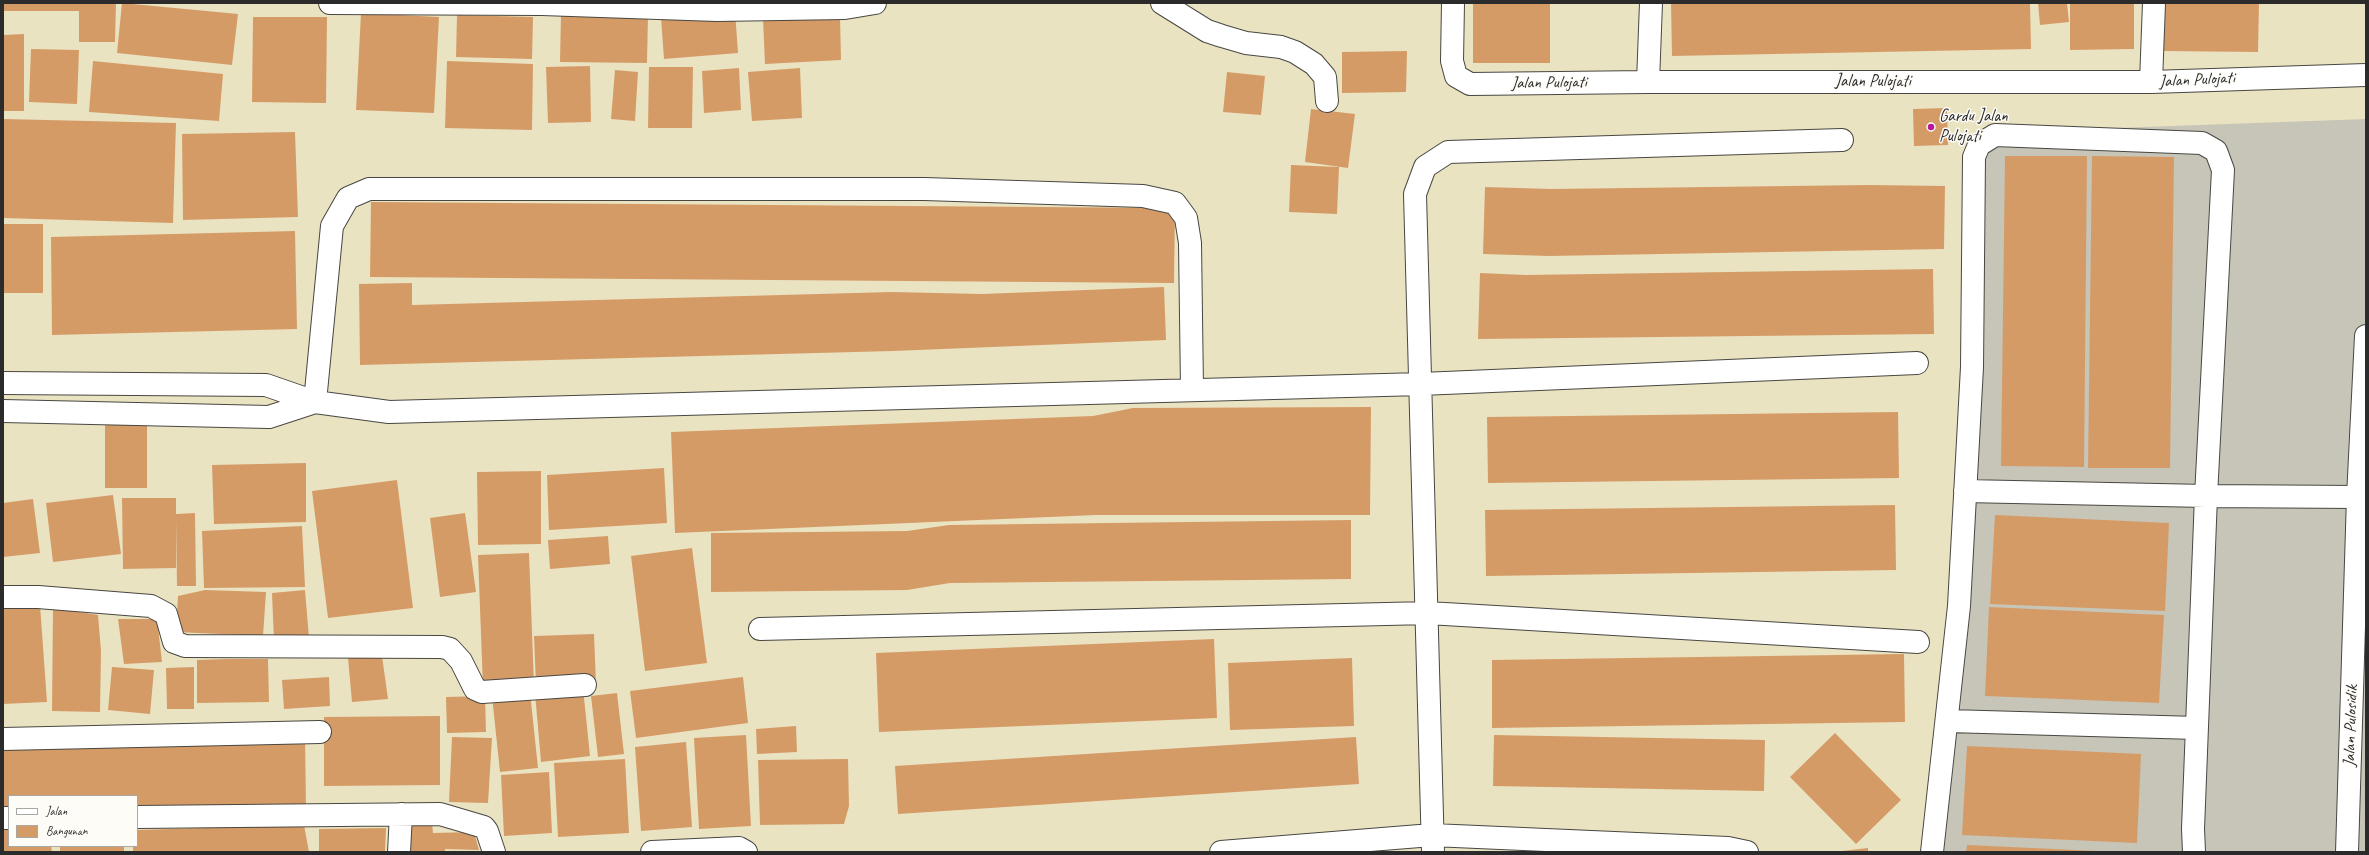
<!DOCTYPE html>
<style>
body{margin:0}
#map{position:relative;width:2369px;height:855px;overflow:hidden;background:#eae3c2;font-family:Caveat,sans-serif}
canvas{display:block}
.frame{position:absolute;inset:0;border:4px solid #2b2b2b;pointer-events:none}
.legend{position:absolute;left:8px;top:795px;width:130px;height:52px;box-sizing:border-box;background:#fdfcf7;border:1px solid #a9a8a5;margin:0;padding:5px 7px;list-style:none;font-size:12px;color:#2b2b2b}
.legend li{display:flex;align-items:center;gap:8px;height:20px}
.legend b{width:20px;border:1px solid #a9a8a5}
</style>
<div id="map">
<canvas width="2369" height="855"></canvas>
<div class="frame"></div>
<ul class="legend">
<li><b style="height:5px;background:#fff"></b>Jalan</li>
<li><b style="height:11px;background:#d59b67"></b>Bangunan</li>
</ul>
</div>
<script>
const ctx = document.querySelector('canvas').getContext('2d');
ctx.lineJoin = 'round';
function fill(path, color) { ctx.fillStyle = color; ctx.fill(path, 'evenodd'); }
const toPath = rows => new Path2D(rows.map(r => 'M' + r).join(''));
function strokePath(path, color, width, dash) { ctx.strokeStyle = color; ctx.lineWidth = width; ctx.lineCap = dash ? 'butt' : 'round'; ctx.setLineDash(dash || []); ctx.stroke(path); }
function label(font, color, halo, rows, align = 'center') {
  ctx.font = font + ' Caveat,sans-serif'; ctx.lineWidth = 3; ctx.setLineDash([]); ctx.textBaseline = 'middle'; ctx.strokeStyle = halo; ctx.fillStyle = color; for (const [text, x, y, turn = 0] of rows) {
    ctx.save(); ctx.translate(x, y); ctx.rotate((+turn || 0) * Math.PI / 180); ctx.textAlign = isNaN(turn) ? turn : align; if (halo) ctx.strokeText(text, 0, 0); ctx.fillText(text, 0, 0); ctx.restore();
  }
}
fill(toPath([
 [2366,119,2366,852,1942,852,1977,133]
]), '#c7c5b8');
fill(toPath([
 [3,3,116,3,115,42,79,42,79,11,3,11],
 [122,3,238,14,232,65,117,53],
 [1473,3,1550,3,1550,63,1473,63],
 [1671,3,2030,3,2031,49,1672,56],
 [2038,3,2067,3,2069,22,2040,25],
 [2070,3,2134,3,2134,49,2070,50],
 [2162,3,2259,3,2258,52,2161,51],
 [735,11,738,53,664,59,661,18],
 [361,13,439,17,434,113,356,110],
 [561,13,648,15,647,63,560,62],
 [457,15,533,17,532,59,456,57],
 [840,16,841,60,765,64,763,19],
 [253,17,327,17,326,103,252,102],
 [24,34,24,111,3,111,3,35],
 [31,49,79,50,77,104,29,102],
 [1407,51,1406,92,1342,93,1342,52],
 [93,61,223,74,219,121,89,112],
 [447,61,533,64,532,130,445,128],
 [590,66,591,122,548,123,546,67],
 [649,67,693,67,692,128,648,128],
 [739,68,741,110,704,113,702,71],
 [800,68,802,118,752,121,748,72],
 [615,70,638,72,635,121,611,119],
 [1227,72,1265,76,1261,115,1223,112],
 [1947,108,1948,145,1914,146,1913,109],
 [1311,109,1355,114,1348,168,1305,162],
 [3,119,176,123,173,223,3,218],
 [295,132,298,217,183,220,182,134],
 [2005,156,2087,156,2084,467,2001,466],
 [2092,156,2174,157,2170,468,2088,468],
 [1291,165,1339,167,1337,214,1289,212],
 [1869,185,1945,186,1944,249,1549,256,1483,254,1485,187,1551,189],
 [371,202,1175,208,1174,283,370,277],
 [3,224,43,224,43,293,3,293],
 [295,231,297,329,52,335,51,237],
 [1933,269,1934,334,1478,339,1480,273,1525,275],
 [412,283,412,305,892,292,982,294,1164,287,1166,340,893,351,360,365,359,284],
 [1371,407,1370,515,1096,515,675,533,671,432,1093,416,1133,408],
 [1898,412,1899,478,1488,483,1487,417],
 [105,420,147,420,147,488,105,488],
 [306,463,306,522,214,524,212,465],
 [664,468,667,523,549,530,547,475],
 [541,471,541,544,478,545,477,472],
 [397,480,413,608,328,618,312,491],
 [113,495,121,554,53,562,46,503],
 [122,498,176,498,176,514,195,513,196,586,177,586,176,520,176,568,123,569],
 [33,499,40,553,3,557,3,503],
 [1895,505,1896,570,1486,576,1485,510],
 [465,513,476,592,440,597,430,518],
 [1995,515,2169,523,2165,611,1990,604],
 [1351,520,1351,579,950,583,907,590,711,592,711,533,907,531,949,525],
 [302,526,305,587,204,588,202,531],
 [608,536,610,564,550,569,548,540],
 [692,548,707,663,645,671,631,556],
 [529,553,534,685,483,687,478,555],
 [205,590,266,592,263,636,176,632,178,596],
 [305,590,309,638,274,640,272,593],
 [3,605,40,605,47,702,3,704],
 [1989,607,2164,615,2159,703,1985,696],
 [53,608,98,615,101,651,100,712,52,711],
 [118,619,157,619,162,662,124,664],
 [594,634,596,684,536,685,534,636],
 [1214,639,1217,718,879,732,876,653],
 [1904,654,1905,722,1492,728,1492,660],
 [382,656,388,699,352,702,348,658],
 [1352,658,1354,726,1230,730,1228,663],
 [226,659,268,659,269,702,197,703,197,660],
 [112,667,154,670,150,714,108,710],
 [194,667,194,709,167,709,166,668],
 [329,677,330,706,284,709,282,680],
 [743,677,748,723,636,738,630,691],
 [583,688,590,756,541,762,535,693],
 [530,692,538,768,500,772,492,696],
 [617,693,624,754,598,757,591,696],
 [485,696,486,732,447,733,446,697],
 [440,716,440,785,324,786,324,717],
 [796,726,797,752,757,754,756,729],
 [305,733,306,811,137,814,137,796,9,796,9,816,3,816,3,743],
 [1835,733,1901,800,1856,844,1790,777],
 [746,735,751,826,699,829,694,738],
 [1494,735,1765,740,1764,791,1493,786],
 [452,737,492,738,488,803,449,802],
 [1356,737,1359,784,898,814,895,766],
 [686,742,692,827,641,831,635,747],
 [1967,746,2141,754,2137,843,1962,835],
 [625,759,629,833,558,837,554,763],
 [848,759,849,806,844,824,760,825,758,760],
 [549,772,552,833,504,836,501,775],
 [432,823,433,833,474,832,479,850,445,849,445,852,409,852,409,826],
 [304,825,309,852,133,852,133,846,137,846,137,830],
 [386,828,385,852,319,852,319,829],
 [3,830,9,830,9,846,51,846,52,852,3,852],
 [1967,845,2098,851,2098,852,1966,852],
 [60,846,124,846,124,852,60,852],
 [1868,848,1868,852,1842,852,1842,851]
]), '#d59b67');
const minor = toPath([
 [330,3,542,4,717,10,845,8,875,3],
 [1162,3,1207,31,1222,36,1246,43,1281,47,1295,52,1314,64,1325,77,1327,101],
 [1453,3,1452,61,1456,76,1470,84,1648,82,2151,82,2366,75],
 [1648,82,1651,3],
 [2151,82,2154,3],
 [3,383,266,385,315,402,389,412,1421,384,1917,363],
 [315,402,332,226,348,198,369,189,924,189,1143,196,1175,203,1186,218,1190,243,1192,389],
 [3,411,269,417,315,402],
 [1965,491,2206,496,2358,497],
 [3,597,38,597,151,606,166,614,174,642,185,646,442,647,450,649,461,661,475,689,482,692,585,685],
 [760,629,1428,613,1918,642],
 [1948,721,2197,728],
 [3,739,320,732],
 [137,817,440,814,484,827,487,831,494,852],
 [3,818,9,818],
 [399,852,401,814],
 [652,852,739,848,746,852],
 [1221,852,1432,835,1728,848,1747,852],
 [1433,852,1415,194,1425,167,1448,152,1842,140],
 [1932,852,1959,606,1972,367,1974,157,1979,145,1995,135,2202,143,2216,151,2223,170,2206,496,2193,829,2194,852],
 [2347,852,2358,497,2366,336]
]);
strokePath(minor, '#484742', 24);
strokePath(minor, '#fff', 22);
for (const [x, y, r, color] of [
 [1931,127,4,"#b5179e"]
]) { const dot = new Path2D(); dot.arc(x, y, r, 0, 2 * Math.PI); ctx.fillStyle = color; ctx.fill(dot); strokePath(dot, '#fdfcf7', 1.5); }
label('17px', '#2b2b2b', '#fdfcf7', [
 ["Jalan Pulojati",2197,80,-3],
 ["Jalan Pulojati",1873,82],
 ["Jalan Pulojati",1549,83,-1],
 ["Jalan Pulosidik",2351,726,-88]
]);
label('17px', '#2b2b2b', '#fdfcf7', [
 ["Gardu Jalan",1939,117],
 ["Pulojati",1939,137]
], 'left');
</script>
